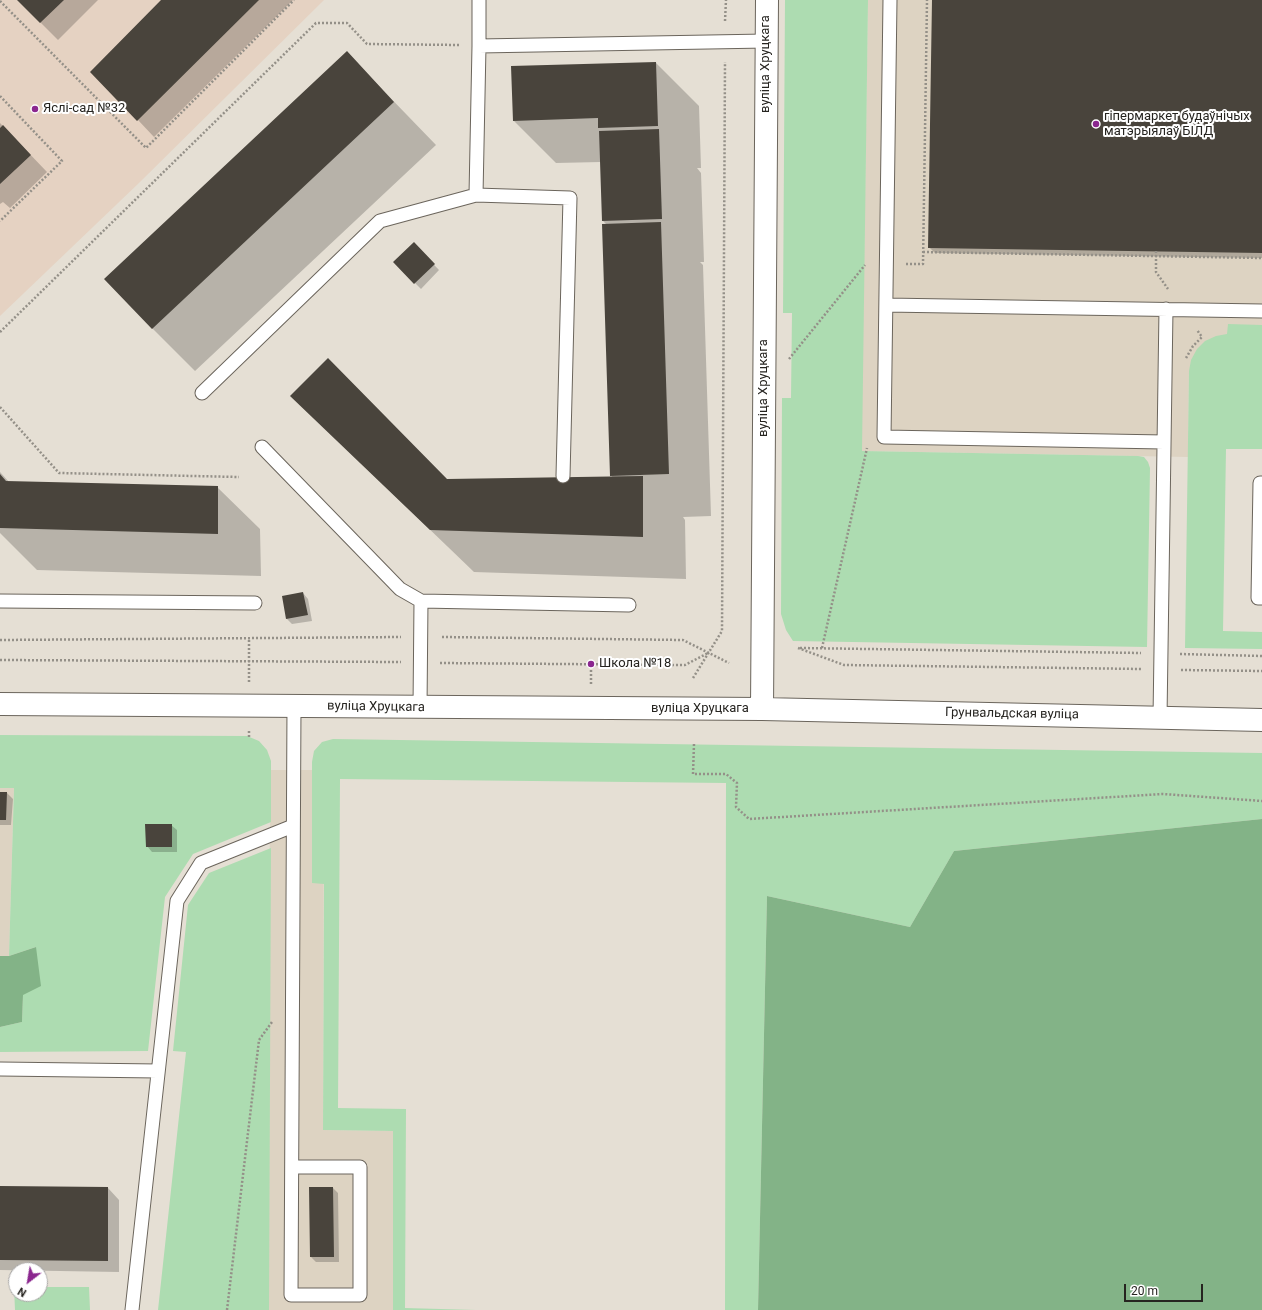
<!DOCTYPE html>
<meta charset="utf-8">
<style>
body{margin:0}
#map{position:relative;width:1262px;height:1310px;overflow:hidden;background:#e5dfd4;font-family:Roboto,sans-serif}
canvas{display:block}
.north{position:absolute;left:8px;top:1262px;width:40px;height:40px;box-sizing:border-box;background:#fff;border:1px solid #a8a7a6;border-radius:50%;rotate:211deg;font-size:11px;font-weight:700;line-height:16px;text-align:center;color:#262420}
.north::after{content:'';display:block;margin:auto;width:14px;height:18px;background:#8b278f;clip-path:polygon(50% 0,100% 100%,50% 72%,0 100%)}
.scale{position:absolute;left:1124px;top:1284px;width:79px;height:18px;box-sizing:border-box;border:2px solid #262420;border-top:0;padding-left:5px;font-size:12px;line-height:14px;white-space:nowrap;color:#262420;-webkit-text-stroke:3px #fff;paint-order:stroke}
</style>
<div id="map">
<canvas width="1262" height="1310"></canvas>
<div class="north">N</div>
<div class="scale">20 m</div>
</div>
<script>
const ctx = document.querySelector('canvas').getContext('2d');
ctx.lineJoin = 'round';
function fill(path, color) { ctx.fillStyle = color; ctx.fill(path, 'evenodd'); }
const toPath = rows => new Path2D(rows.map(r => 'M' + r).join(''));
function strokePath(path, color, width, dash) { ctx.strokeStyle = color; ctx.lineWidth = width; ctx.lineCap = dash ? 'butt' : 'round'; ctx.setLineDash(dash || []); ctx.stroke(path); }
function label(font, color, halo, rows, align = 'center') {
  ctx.font = font + ' Roboto,sans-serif'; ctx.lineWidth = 4; ctx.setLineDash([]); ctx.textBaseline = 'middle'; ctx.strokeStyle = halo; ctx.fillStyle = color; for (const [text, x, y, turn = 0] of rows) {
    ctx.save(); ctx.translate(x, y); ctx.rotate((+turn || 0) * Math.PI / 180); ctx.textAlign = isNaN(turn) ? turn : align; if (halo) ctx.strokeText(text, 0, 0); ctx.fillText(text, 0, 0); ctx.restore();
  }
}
fill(toPath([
 [868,0,1262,0,1262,335,1189,371,1188,457,861,451],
 [0,767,14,787,9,956,0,956],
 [271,770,324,770,323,1130,393,1131,393,1310,262,1310]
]), '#ddd3c2');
fill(toPath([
 [0,0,324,0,140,182,0,316]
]), '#e5d2c2');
fill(toPath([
 [785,0,868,0,862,451,1138,456,1144,457,1148,462,1150,468,1147,647,793,641,786,630,781,614,782,398,791,398,792,313,783,313],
 [1228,324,1262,325,1262,449,1226,449,1223,631,1262,632,1262,649,1185,648,1189,371,1191,360,1197,349,1205,341,1216,336,1227,334],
 [0,735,247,736,259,741,267,750,271,761,271,822,193,854,165,897,148,1051,0,1052,0,1027,22,1022,23,994,36,947,9,956,14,788,0,788],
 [333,739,1262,753,1262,819,954,851,910,927,767,896,758,1310,725,1310,726,783,340,779,338,1108,406,1109,405,1308,476,1310,393,1310,393,1131,323,1130,324,884,312,883,312,762,314,751,322,742],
 [271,848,269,1310,158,1310,186,1052,173,1051,188,905,209,873],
 [14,1287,16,1287,16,1294,40,1294,40,1287,89,1287,90,1310,15,1310]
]), '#addcb1');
fill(toPath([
 [1262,819,1262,1310,758,1310,767,896,910,927,954,851],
 [36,947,41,986,23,995,22,1022,0,1027,0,956,9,956]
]), '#83b387');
fill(toPath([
 [18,0,98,0,58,40],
 [163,0,293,0,154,137,138,120],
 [933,0,1262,0,1262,258,935,253,929,247],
 [347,53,436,145,195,371,152,328],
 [656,63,699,106,701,168,697,168,701,173,704,262,700,262,703,265,711,516,683,517,685,520,686,579,474,572,291,396,447,480,613,478,611,475,606,224,603,221,601,162,556,163,514,121],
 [0,123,47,172,10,208,3,202,0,204],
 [414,244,439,270,421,289,394,262],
 [0,472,9,482,217,487,260,529,261,576,37,570,0,533],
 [303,593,308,599,312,621,292,624,287,619,283,597],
 [0,793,7,793,13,799,11,825,0,825],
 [171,825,177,830,177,852,152,852,147,846],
 [0,1187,108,1188,119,1200,119,1272,0,1270],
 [333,1188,338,1193,339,1262,316,1262,311,1257]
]), '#0003');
fill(toPath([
 [17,0,64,0,40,23],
 [161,0,259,0,137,121,90,72],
 [932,0,1262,0,1262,253,928,248],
 [347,51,394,102,152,329,104,279],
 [656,62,658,126,598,128,598,118,513,121,511,66],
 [3,125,31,155,0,184,0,128],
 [659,129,662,219,602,221,599,131],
 [661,222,669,474,610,476,602,224],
 [414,242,435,264,414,284,393,262],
 [328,358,447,479,643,476,643,537,430,530,290,396],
 [0,474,6,481,218,486,218,534,0,528],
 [303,592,308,615,286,619,282,596],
 [0,792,7,792,6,820,0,820],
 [145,824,172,824,172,847,146,847],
 [0,1186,108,1187,108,1261,0,1260],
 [309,1187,333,1187,334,1257,310,1257]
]), '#49443c');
const lane = toPath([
 [890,0,884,437,1164,442],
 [479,46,479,0],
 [476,195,570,198,563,476],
 [886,305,1262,311],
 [202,393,380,221,476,195,479,46,766,41],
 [262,447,400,589,421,601,629,605],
 [1262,483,1260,483,1258,598,1262,598],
 [0,601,255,603],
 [420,708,421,601],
 [1160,718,1166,309],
 [0,1069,158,1071],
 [292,1167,360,1167,360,1295,291,1295,294,706],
 [132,1310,177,901,201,863,293,826]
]);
const secondary = toPath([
 [0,704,762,709,1262,720],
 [762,709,767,0]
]);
strokePath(lane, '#6b655c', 15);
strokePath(secondary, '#6b655c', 24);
strokePath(toPath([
 [0,1,146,148,294,0],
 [725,21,726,0],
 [0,96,62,161,0,221],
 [1156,251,1156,272,1168,289],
 [923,252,1262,258],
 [906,264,923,264,927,0],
 [0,332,316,23,347,23,367,44,459,45],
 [1186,358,1193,346,1202,337,1197,330],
 [789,359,865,265],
 [0,407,59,473,239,477],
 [442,637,683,640,729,663],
 [0,640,401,637],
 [798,648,844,665,1142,669],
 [800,648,1141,653],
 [822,648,867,448],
 [1180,654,1262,656],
 [0,660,401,662],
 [440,663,685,665,708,653],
 [1181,670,1262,671],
 [693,678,722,631,725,62],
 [249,682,249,638],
 [591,684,591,664],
 [249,737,249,731],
 [694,744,693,774,726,774,737,783,736,807,749,819,1163,794,1262,801],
 [227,1310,259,1040,272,1022]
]), '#949088', 2.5, [2, 2]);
strokePath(lane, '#fff', 13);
strokePath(secondary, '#fff', 22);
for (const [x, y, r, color] of [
 [35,109,4,"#8b278f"],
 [1096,124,4,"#8b278f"],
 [591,664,4,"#8b278f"]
]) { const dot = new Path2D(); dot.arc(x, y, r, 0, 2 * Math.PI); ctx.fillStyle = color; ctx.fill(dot); strokePath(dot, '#fff', 1.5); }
label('13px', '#262420', '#fff', [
 ["вуліца Хруцкага",766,64,-90],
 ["вуліца Хруцкага",764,388,-90],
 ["вуліца Хруцкага",376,707,1],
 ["вуліца Хруцкага",700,709],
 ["Грунвальдская вуліца",1012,714,1]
]);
label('13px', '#262420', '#fff', [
 ["Яслі-сад №32",43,109],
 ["гіпермаркет будаўнічых",1104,117],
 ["матэрыялаў БІЛД",1104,132],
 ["Школа №18",599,664]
], 'left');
</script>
